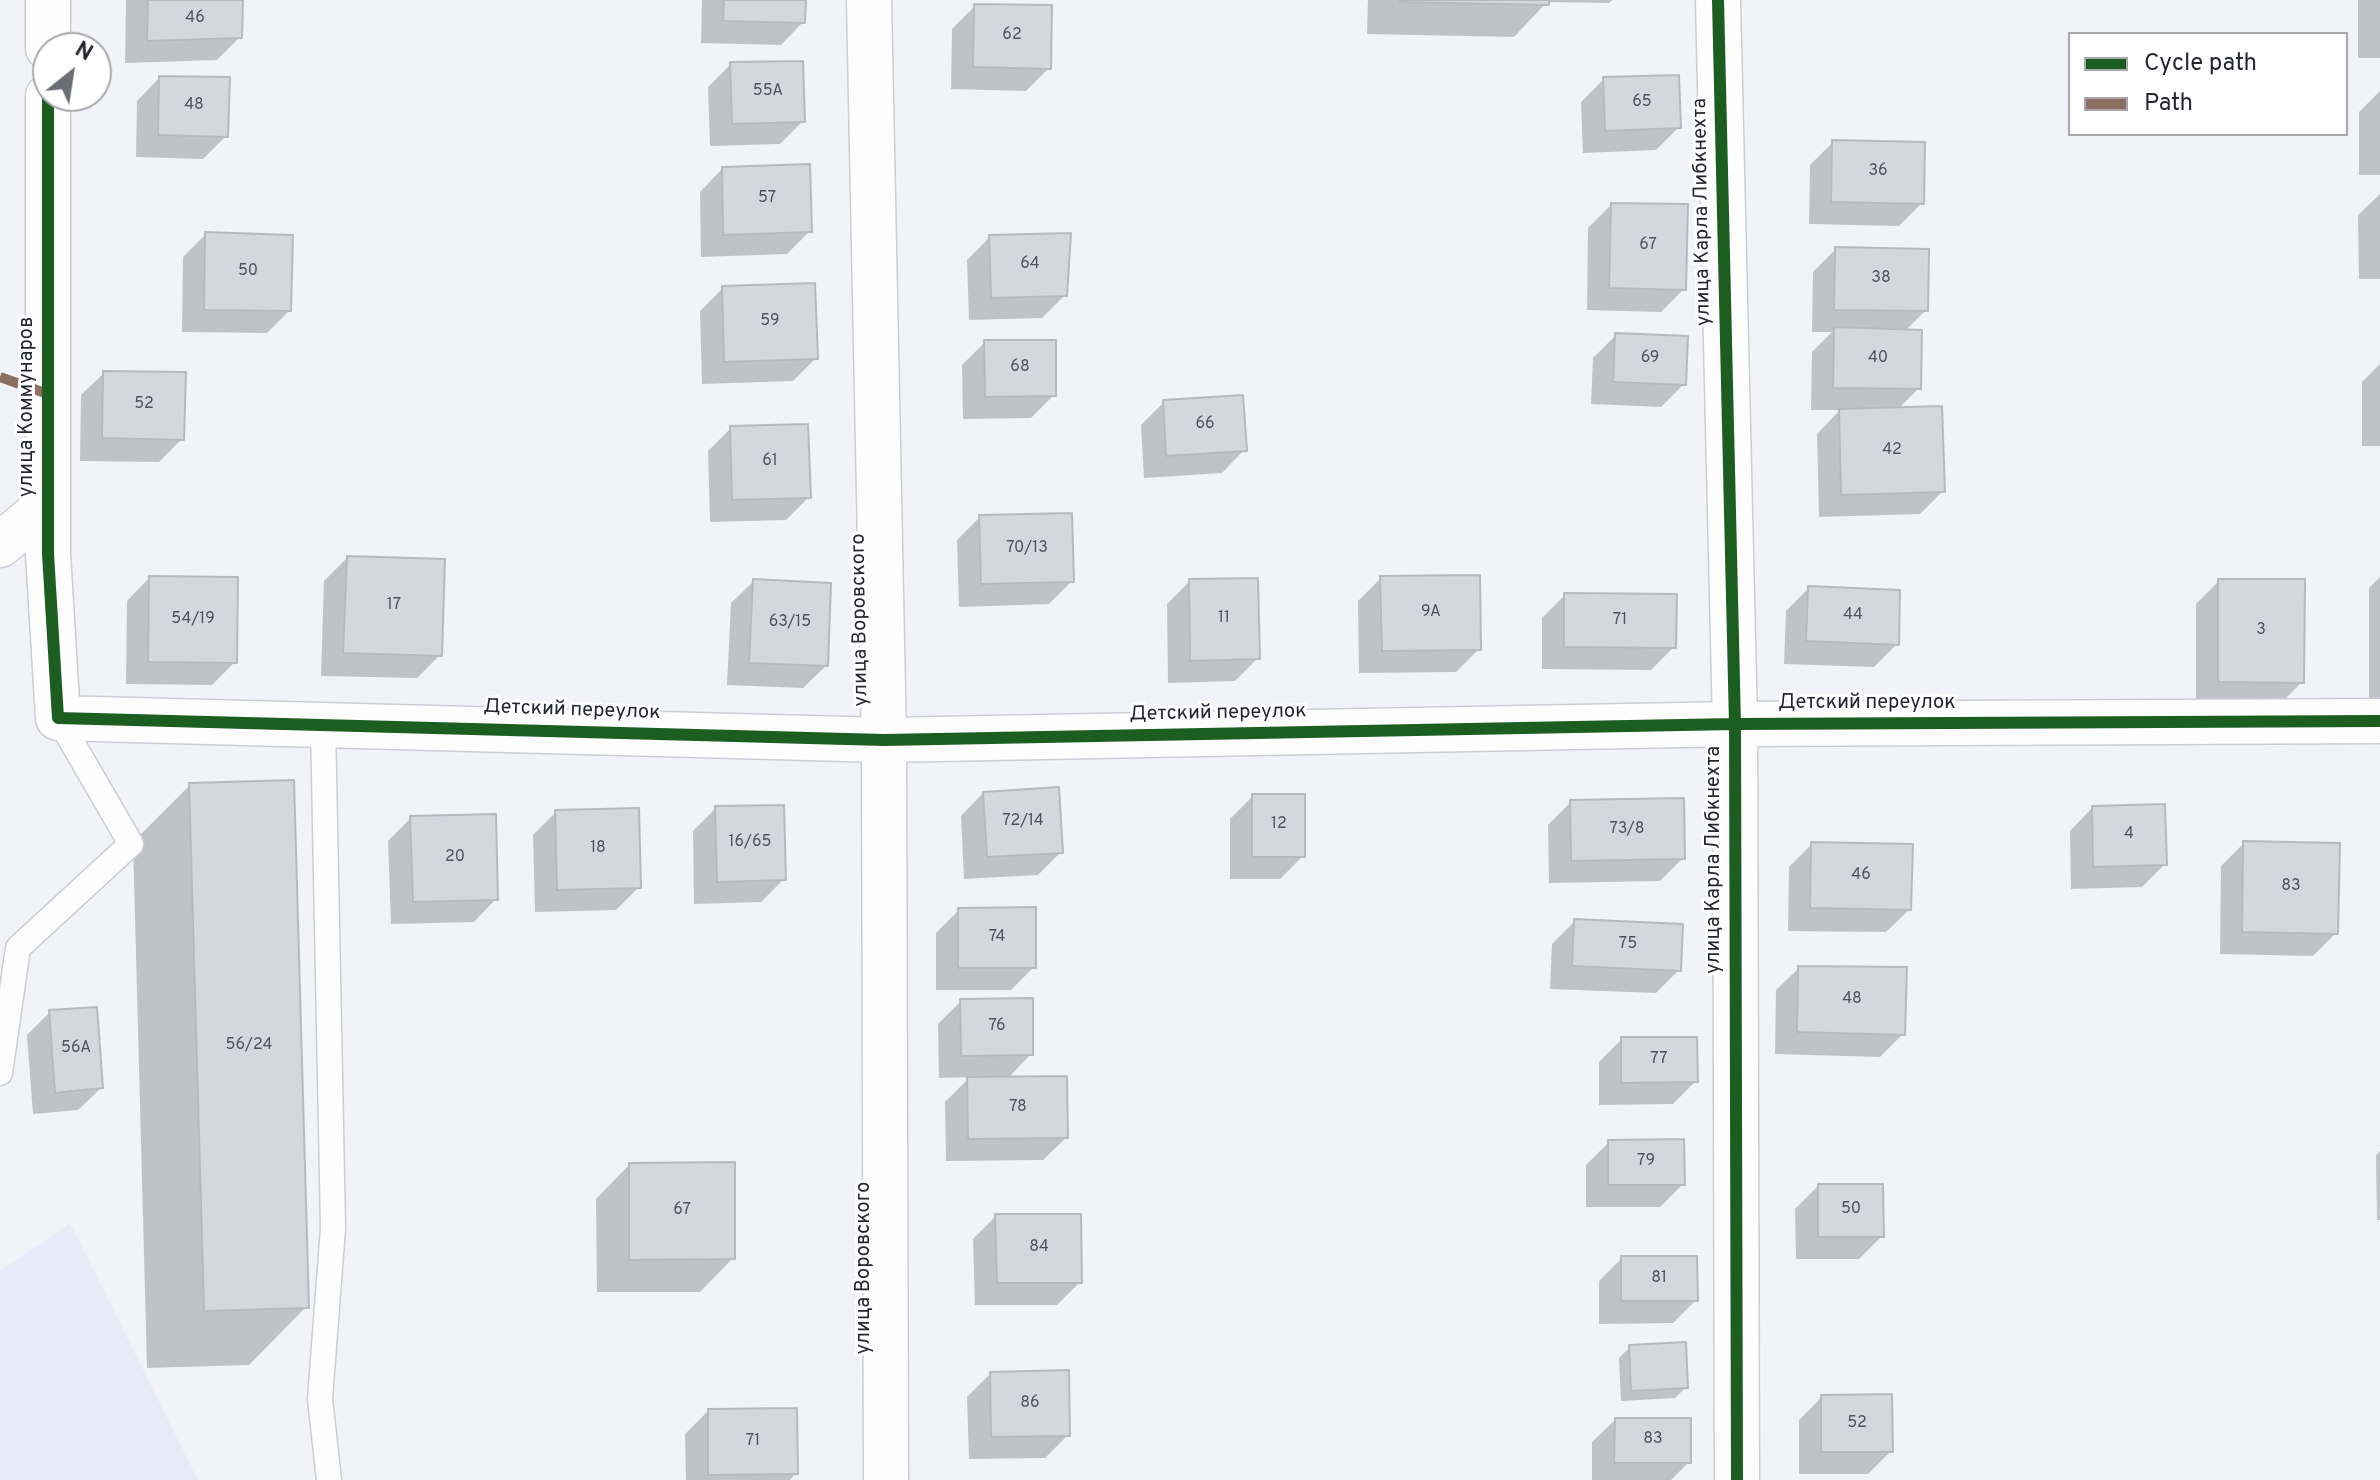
<!DOCTYPE html>
<meta charset="utf-8">
<style>
body{margin:0}
#map{position:relative;width:2380px;height:1480px;overflow:hidden;background:#f2f3f9;font-family:Overpass,sans-serif}
canvas{display:block}
.legend{position:absolute;left:2068px;top:32px;width:280px;height:104px;box-sizing:border-box;background:#fff;border:2px solid #a7a8ac;margin:0;padding:10px 14px;list-style:none;font-size:24px;color:#242630}
.legend li{display:flex;align-items:center;gap:16px;height:40px}
.legend b{width:40px;border:2px solid #a7a8ac}
.north{position:absolute;left:32px;top:32px;width:80px;height:80px;box-sizing:border-box;background:#fff;border:2px solid #a7a8ac;border-radius:50%;rotate:30deg;font-size:22px;font-weight:700;line-height:32px;text-align:center;color:#242630}
.north::after{content:'';display:block;margin:auto;width:28px;height:36px;background:#6c6e76;clip-path:polygon(50% 0,100% 100%,50% 72%,0 100%)}
</style>
<div id="map">
<canvas width="2380" height="1480"></canvas>
<ul class="legend">
<li><b style="height:10px;background:#1b5e20"></b>Cycle path</li>
<li><b style="height:10px;background:#8d6e63"></b>Path</li>
</ul>
<div class="north">N</div>
</div>
<script>
const ctx = document.querySelector('canvas').getContext('2d');
ctx.lineJoin = 'round';
function fill(path, color) { ctx.fillStyle = color; ctx.fill(path, 'evenodd'); }
const toPath = rows => new Path2D(rows.map(r => 'M' + r).join(''));
function strokePath(path, color, width, dash) { ctx.strokeStyle = color; ctx.lineWidth = width; ctx.lineCap = dash ? 'butt' : 'round'; ctx.setLineDash(dash || []); ctx.stroke(path); }
function label(font, color, halo, rows, align = 'center') {
  ctx.font = font + ' Overpass,sans-serif'; ctx.lineWidth = 6; ctx.setLineDash([]); ctx.textBaseline = 'middle'; ctx.strokeStyle = halo; ctx.fillStyle = color; for (const [text, x, y, turn = 0] of rows) {
    ctx.save(); ctx.translate(x, y); ctx.rotate((+turn || 0) * Math.PI / 180); ctx.textAlign = isNaN(turn) ? turn : align; if (halo) ctx.strokeText(text, 0, 0); ctx.fillText(text, 0, 0); ctx.restore();
  }
}
fill(toPath([
 [70,1223,198,1480,0,1480,0,1271]
]), '#e8ebfa');
fill(toPath([
 [126,0,241,0,240,37,217,60,125,63],
 [702,0,804,0,803,22,781,45,701,43],
 [1368,0,1612,0,1609,3,1547,2,1514,37,1367,34],
 [2358,0,2380,0,2380,58,2358,58],
 [975,6,1049,68,1026,91,951,89,952,29],
 [731,64,803,121,780,144,710,146,708,87],
 [159,78,226,136,203,159,136,157,137,101],
 [1604,79,1679,127,1656,150,1583,153,1581,102],
 [2380,91,2380,175,2359,175,2359,112],
 [1833,142,1922,203,1899,226,1809,224,1810,165],
 [722,169,810,231,787,254,701,257,700,192],
 [2380,194,2380,279,2359,279,2358,215],
 [1611,205,1684,289,1661,312,1587,310,1588,228],
 [206,234,290,310,267,333,182,332,183,257],
 [990,237,1065,295,1042,318,969,320,967,260],
 [1836,249,1926,310,1905,331,1919,388,1898,409,1943,491,1920,514,1819,517,1817,434,1840,410,1811,410,1812,352,1832,332,1812,332,1813,272],
 [723,288,816,358,793,381,702,384,700,311],
 [1616,335,1684,384,1661,407,1591,404,1593,358],
 [985,342,1054,395,1031,418,963,419,962,365],
 [2380,364,2380,446,2362,446,2362,382],
 [104,373,182,439,159,462,80,461,81,395],
 [1164,402,1244,450,1222,473,1144,478,1141,425],
 [731,428,809,497,786,520,710,522,708,451],
 [980,517,1072,581,1049,604,959,607,957,540],
 [347,558,440,655,417,678,321,676,324,581],
 [2380,577,2380,719,2369,719,2369,588],
 [149,578,235,662,212,685,126,684,127,601],
 [1381,578,1479,649,1456,672,1359,673,1358,601],
 [754,581,826,666,803,688,727,685,731,603],
 [1190,581,1258,658,1235,681,1168,683,1167,604],
 [2219,581,2302,682,2279,705,2196,704,2196,604],
 [1809,588,1897,644,1874,667,1784,664,1786,611],
 [1565,595,1674,647,1651,670,1542,669,1542,618],
 [190,785,306,1307,249,1365,147,1368,133,842],
 [983,793,1061,852,1038,875,964,879,961,816],
 [1253,796,1303,856,1280,879,1230,879,1230,819],
 [1571,802,1683,858,1660,881,1549,883,1548,825],
 [716,808,784,879,761,902,694,904,693,831],
 [2092,808,2165,864,2142,887,2071,889,2070,831],
 [556,812,639,887,616,910,535,912,533,835],
 [411,818,496,899,474,922,391,924,388,841],
 [2244,843,2336,933,2313,956,2220,954,2221,866],
 [1812,844,1909,910,1886,932,1788,931,1789,867],
 [959,910,1034,967,1011,990,936,990,936,933],
 [1575,921,1679,970,1656,993,1550,989,1552,944],
 [1799,968,1903,1034,1880,1057,1775,1054,1776,990],
 [961,1001,1031,1054,1007,1079,1066,1138,1043,1160,946,1161,945,1102,970,1077,939,1078,938,1024],
 [50,1012,101,1088,78,1110,33,1114,27,1035],
 [1622,1039,1696,1081,1673,1104,1599,1105,1599,1062],
 [1609,1142,1683,1184,1660,1207,1586,1207,1586,1165],
 [2380,1151,2380,1220,2377,1220,2376,1155],
 [629,1165,733,1258,700,1292,597,1292,596,1199],
 [1818,1186,1882,1236,1859,1259,1796,1259,1795,1209],
 [996,1216,1080,1282,1057,1305,975,1305,973,1239],
 [1622,1258,1696,1300,1673,1323,1599,1324,1599,1281],
 [1630,1347,1686,1387,1675,1398,1621,1401,1619,1358],
 [990,1374,1068,1435,1045,1458,969,1459,967,1397],
 [1822,1397,1891,1451,1868,1474,1799,1474,1799,1420],
 [708,1411,796,1473,790,1480,686,1480,685,1434],
 [1615,1420,1689,1462,1671,1480,1592,1480,1592,1442]
]), '#0003');
const building = toPath([
 [148,0,243,0,242,38,147,41,148,0],
 [724,0,806,0,805,23,723,21,724,0],
 [1400,0,1549,0,1549,5,1400,2,1400,0],
 [974,4,1052,5,1051,69,973,67,974,4],
 [803,61,805,122,732,124,730,62,803,61],
 [1679,75,1681,128,1605,131,1603,77,1679,75],
 [159,76,230,77,228,137,158,135,159,76],
 [1832,140,1925,142,1924,204,1831,202,1832,140],
 [810,164,812,232,723,235,722,167,810,164],
 [1611,203,1688,204,1686,290,1609,288,1611,203],
 [205,232,293,235,291,311,204,310,205,232],
 [1071,233,1067,296,991,298,989,235,1071,233],
 [1835,247,1929,249,1928,311,1834,310,1835,247],
 [815,283,818,359,724,362,722,286,815,283],
 [1834,327,1922,330,1921,389,1833,388,1834,327],
 [1615,333,1688,336,1686,385,1613,382,1615,333],
 [984,340,1056,340,1056,396,985,397,984,340],
 [103,371,186,372,184,440,102,438,103,371],
 [1243,395,1247,451,1166,456,1163,400,1243,395],
 [1942,406,1945,492,1841,495,1839,409,1942,406],
 [808,424,811,498,732,500,730,426,808,424],
 [1072,513,1074,582,981,584,979,515,1072,513],
 [347,556,445,559,442,656,343,653,347,556],
 [1480,575,1481,650,1382,651,1380,576,1480,575],
 [149,576,238,577,237,663,148,662,149,576],
 [1258,578,1260,659,1190,661,1189,579,1258,578],
 [753,579,831,583,828,666,749,663,753,579],
 [2218,579,2305,579,2304,683,2218,682,2218,579],
 [1808,586,1900,590,1899,645,1806,641,1808,586],
 [1564,593,1677,594,1676,648,1564,647,1564,593],
 [294,780,309,1308,204,1311,189,783,294,780],
 [1059,787,1063,853,987,857,983,792,1059,787],
 [1252,794,1305,794,1305,857,1252,857,1252,794],
 [1684,798,1685,859,1571,861,1570,800,1684,798],
 [2165,804,2167,865,2093,867,2092,806,2165,804],
 [784,805,786,880,717,882,715,806,784,805],
 [639,808,641,888,557,890,555,810,639,808],
 [496,814,498,900,413,902,410,816,496,814],
 [2243,841,2340,843,2338,934,2242,932,2243,841],
 [1811,842,1913,844,1911,910,1810,908,1811,842],
 [1036,907,1036,968,958,968,958,908,1036,907],
 [1574,919,1683,924,1681,971,1572,966,1574,919],
 [1798,966,1907,967,1905,1035,1797,1032,1798,966],
 [1033,998,1033,1055,961,1056,960,999,1033,998],
 [97,1007,103,1088,55,1093,49,1010,97,1007],
 [1621,1037,1697,1037,1698,1082,1621,1083,1621,1037],
 [1067,1076,1068,1138,968,1139,967,1077,1067,1076],
 [1684,1139,1685,1185,1608,1185,1608,1140,1684,1139],
 [735,1162,735,1259,629,1260,629,1163,735,1162],
 [1818,1184,1883,1184,1884,1237,1818,1237,1818,1184],
 [995,1214,1081,1214,1082,1283,997,1283,995,1214],
 [1621,1256,1697,1256,1698,1301,1621,1301,1621,1256],
 [1686,1342,1688,1388,1631,1391,1629,1345,1686,1342],
 [1069,1370,1070,1436,991,1437,990,1372,1069,1370],
 [1892,1394,1893,1452,1821,1452,1821,1395,1892,1394],
 [797,1408,798,1474,708,1475,708,1409,797,1408],
 [1615,1418,1691,1418,1691,1463,1614,1463,1615,1418]
]);
fill(building, '#d5d7df');
strokePath(building, '#b7b9c0', 2);
const service = toPath([
 [323,723,333,1228,320,1399,329,1480],
 [0,1073,18,948,131,844,58,718]
]);
const minor = toPath([
 [869,0,884,740,886,1480],
 [1718,0,1735,724,1737,1480],
 [48,48,48,0],
 [48,96,48,554,58,718,884,740,1735,724,2380,721],
 [0,545,48,505]
]);
strokePath(service, '#cbced5', 27);
strokePath(minor, '#cbced5', 47);
strokePath(service, '#fdfdfe', 24);
strokePath(minor, '#fdfdfe', 44);
strokePath(toPath([
 [0,377,48,394]
]), '#8d6e63', 10, [20, 10]);
strokePath(toPath([
 [1718,0,1735,724,1737,1480],
 [48,96,48,554,58,718,884,740,1735,724,2380,721]
]), '#1b5e20', 12);
label('16px', '#50525c', null, [
 ["46",195,19],
 ["62",1012,36],
 ["55А",768,92],
 ["65",1642,103],
 ["48",194,106],
 ["36",1878,172],
 ["57",767,199],
 ["67",1648,246],
 ["64",1030,265],
 ["50",248,272],
 ["38",1881,279],
 ["59",770,322],
 ["69",1650,359],
 ["40",1878,359],
 ["68",1020,368],
 ["52",144,405],
 ["66",1205,425],
 ["42",1892,451],
 ["61",770,462],
 ["70/13",1027,549],
 ["17",394,606],
 ["9А",1431,613],
 ["44",1853,616],
 ["11",1224,619],
 ["54/19",193,620],
 ["71",1620,621],
 ["63/15",790,623],
 ["3",2261,631],
 ["72/14",1023,822],
 ["12",1279,825],
 ["73/8",1627,830],
 ["4",2129,835],
 ["16/65",750,843],
 ["18",598,849],
 ["20",455,858],
 ["46",1861,876],
 ["83",2291,887],
 ["74",997,938],
 ["75",1628,945],
 ["48",1852,1000],
 ["76",997,1027],
 ["56/24",249,1046],
 ["56А",76,1049],
 ["77",1659,1060],
 ["78",1018,1108],
 ["79",1646,1162],
 ["50",1851,1210],
 ["67",682,1211],
 ["84",1039,1248],
 ["81",1659,1279],
 ["86",1030,1404],
 ["52",1857,1424],
 ["83",1653,1440],
 ["71",753,1442]
]);
label('20px', '#242630', '#fff', [
 ["улица Карла Либкнехта",1703,212,-91],
 ["улица Коммунаров",28,407,-90],
 ["улица Воровского",861,620,-91],
 ["Детский переулок",1867,704],
 ["Детский переулок",572,711,2],
 ["Детский переулок",1218,714,-1],
 ["улица Карла Либкнехта",1715,860,-90],
 ["улица Воровского",865,1268,-90]
]);
</script>
